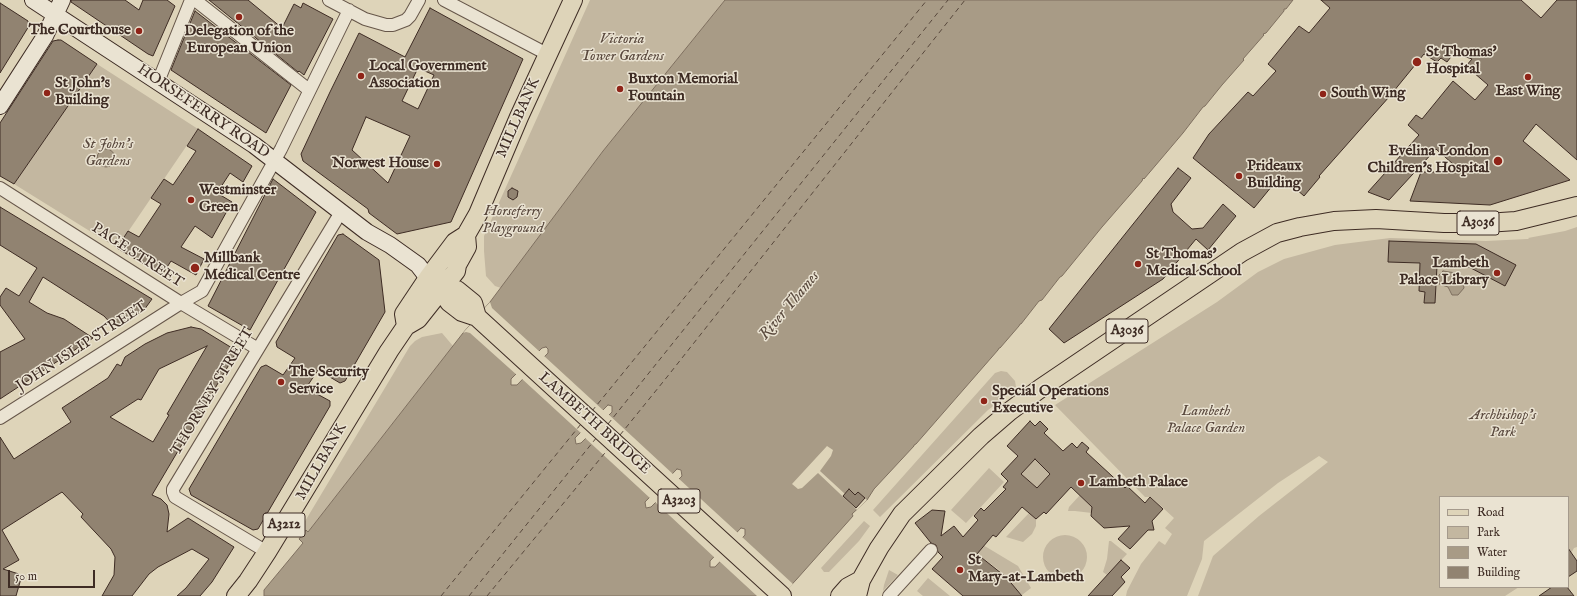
<!DOCTYPE html>
<style>
body{margin:0}
#map{position:relative;width:1577px;height:596px;overflow:hidden;background:#ded4b9;font-family:"IM FELL English",serif}
canvas{display:block}
.legend{position:absolute;left:1439px;top:496px;width:130px;height:92px;box-sizing:border-box;background:#eae3d2;border:1px solid #a59a8c;margin:0;padding:5px 7px;list-style:none;font-size:12px;color:#3e2c24}
.legend li{display:flex;align-items:center;gap:8px;height:20px}
.legend b{width:20px;border:1px solid #a59a8c}
.scale{position:absolute;left:8px;top:570px;width:87px;height:18px;box-sizing:border-box;border:2px solid #3e2c24;border-top:0;padding-left:5px;font-size:12px;line-height:14px;white-space:nowrap;color:#3e2c24;-webkit-text-stroke:3px #eae3d2;paint-order:stroke}
</style>
<div id="map">
<canvas width="1577" height="596"></canvas>
<ul class="legend">
<li><b style="height:5px;background:#ded4b9"></b>Road</li>
<li><b style="height:11px;background:#c3b7a0"></b>Park</li>
<li><b style="height:11px;background:#a89b86"></b>Water</li>
<li><b style="height:11px;background:#918371"></b>Building</li>
</ul>
<div class="scale">50 m</div>
</div>
<script>
const ctx = document.querySelector('canvas').getContext('2d');
ctx.lineJoin = 'round';
function fill(path, color) { ctx.fillStyle = color; ctx.fill(path, 'evenodd'); }
const toPath = rows => new Path2D(rows.map(r => 'M' + r).join(''));
function strokePath(path, color, width, dash) { ctx.strokeStyle = color; ctx.lineWidth = width; ctx.lineCap = dash ? 'butt' : 'round'; ctx.setLineDash(dash || []); ctx.stroke(path); }
function label(font, color, halo, rows, align = 'center') {
  ctx.font = font + ' "IM FELL English",serif'; ctx.lineWidth = 3; ctx.setLineDash([]); ctx.textBaseline = 'middle'; ctx.strokeStyle = halo; ctx.fillStyle = color; for (const [text, x, y, turn = 0] of rows) {
    ctx.save(); ctx.translate(x, y); ctx.rotate((+turn || 0) * Math.PI / 180); ctx.textAlign = isNaN(turn) ? turn : align; if (halo) ctx.strokeText(text, 0, 0); ctx.fillText(text, 0, 0); ctx.restore();
  }
}
fill(toPath([
 [590,0,725,0,603,151,501,288,495,286,486,276,484,251,484,236],
 [97,64,198,129,117,248,14,184],
 [1577,227,1577,547,1574,548,1569,557,1568,558,1568,497,1440,497,1440,587,1519,587,1505,596,1198,596,1213,556,1259,516,1328,462,1319,456,1278,483,1204,541,1202,559,1187,596,1126,596,1127,591,1141,564,1159,541,1165,545,1172,534,1165,528,1174,518,1151,497,1145,497,1055,405,1217,302,1258,272,1284,259,1335,245,1390,238,1486,241,1527,239,1529,239,1528,238,1565,231],
 [442,333,453,346,308,532,301,528,410,346,415,341,422,337],
 [1001,371,1007,372,1015,381,1016,387,1011,393,988,410,880,517,873,510,995,373],
 [1032,456,1050,474,1037,488,1021,474,1027,467],
 [989,468,1004,482,966,523,951,510],
 [1080,495,1097,511,1092,513,1075,511,1068,511,1069,507],
 [1029,513,1036,519,1036,526,1032,534,1023,542,1006,537],
 [864,521,870,526,859,541,829,572,824,572,821,568],
 '1043 557a22 22 0 1 1 44 0a22 22 0 1 1-44 0Z',
 [1109,541,1111,541,1127,554,1107,575,1103,572,1107,559],
 [983,545,1018,566,1031,588,1022,595,999,570,976,553],
 [889,570,898,575,883,591,884,585],
 [928,578,950,596,923,596,917,591]
]), '#c3b7a0');
const water = toPath([
 [725,0,1293,0,1286,9,1284,9,1284,11,1266,33,1263,34,1264,35,1243,59,1244,60,1222,85,1205,106,1203,107,1183,133,1144,179,1143,178,1142,181,1102,227,1062,276,1060,277,1042,300,1039,301,1021,324,1020,324,1019,326,1000,348,999,348,998,350,916,444,914,445,914,446,874,489,867,500,852,514,853,516,796,580,781,596,264,596,264,590,303,543,299,539,306,530,308,532,463,333,490,302,603,151,725,0],
 [546,347,548,349,548,353,517,385,511,385,511,379,542,348,546,347],
 [608,405,612,406,612,412,581,443,576,444,575,438,608,405],
 [677,469,681,470,682,476,651,507,646,508,645,502,677,469],
 [741,528,745,529,745,535,715,567,710,567,710,561,741,528],
 '97 158a9 9 0 1 1 18 0a9 9 0 1 1-18 0Z',
 [1443,271,1456,273,1462,278,1464,288,1458,295,1452,295,1448,287,1439,284,1439,275,1443,271]
]);
fill(water, '#a89b86');
strokePath(water, '#7e6f5f', 1);
fill(toPath([
 [490,302,492,308,540,352,518,376,470,333,466,332,463,333],
 [543,355,604,411,582,434,521,378],
 [607,413,674,475,651,499,584,437],
 [827,446,833,450,831,456,820,471,845,494,849,489,855,495,858,492,867,500,857,510,818,473,802,488,798,489,792,484],
 [677,477,738,533,715,558,654,501],
 [741,536,793,584,782,596,757,596,718,560]
]), '#ded4b9');
strokePath(toPath([
 [592,411,927,0],
 [608,424,948,0],
 [620,435,667,377,965,0],
 [441,596,581,424],
 [469,596,597,437],
 [487,596,609,448]
]), '#58483c', 1, [5, 4]);
const building = toPath([
 [71,0,125,0,139,10,143,0,167,0,175,6,153,56,148,54,71,2,71,0],
 [209,0,248,0,282,28,294,4,301,8,303,3,333,19,304,75,299,71,298,72,209,0],
 [1321,0,1521,0,1541,18,1557,0,1577,0,1577,160,1536,124,1523,141,1570,180,1490,205,1410,201,1421,172,1462,172,1436,149,1389,200,1368,192,1419,135,1408,125,1416,115,1422,119,1453,81,1475,100,1488,85,1466,66,1472,59,1454,53,1447,62,1441,58,1437,62,1424,54,1389,97,1319,176,1320,177,1304,196,1296,189,1297,188,1281,175,1254,208,1193,158,1209,134,1248,92,1253,96,1276,71,1268,64,1299,26,1309,33,1330,8,1321,0],
 [0,3,28,21,29,26,0,73,0,3],
 [430,8,523,59,451,222,397,234,369,213,368,209,303,161,301,154,330,92,359,33,405,57,430,8],
 [418,68,434,75,418,109,402,101,418,68],
 [366,117,410,136,388,183,352,150,366,117],
 [195,11,291,85,266,133,171,70,195,11],
 [58,40,61,40,97,64,14,184,0,176,0,123,53,41,58,40],
 [198,129,252,166,243,182,230,173,217,193,232,202,212,238,195,226,181,247,204,259,196,275,171,261,162,275,117,248,128,231,139,237,161,204,151,198,164,179,173,185,196,151,187,146,198,129],
 [1178,168,1191,178,1171,204,1173,212,1192,229,1203,228,1223,204,1236,216,1208,250,1196,239,1163,279,1064,343,1049,329,1178,168],
 [273,179,316,212,250,330,208,306,273,179],
 [512,188,518,191,517,197,513,200,508,197,508,191,512,188],
 [0,207,152,299,144,310,115,328,104,316,43,277,29,302,47,313,64,319,93,338,0,399,0,352,25,339,0,305,0,297,6,288,19,296,37,268,0,245,0,207],
 [343,234,379,260,385,312,345,381,340,383,318,370,306,388,330,401,330,406,258,529,253,530,191,495,189,489,261,367,266,365,283,375,295,358,277,347,276,342,338,235,343,234],
 [1389,241,1476,244,1516,265,1505,286,1469,267,1437,266,1435,303,1424,303,1425,292,1419,291,1420,263,1388,262,1389,241],
 [191,327,201,329,237,351,152,495,161,499,167,505,169,514,167,532,188,518,234,547,212,582,200,596,177,596,186,588,209,559,192,549,158,567,149,574,132,596,102,596,114,575,115,557,111,549,81,517,83,514,62,492,2,530,19,560,3,569,22,575,16,596,0,596,0,437,14,459,71,422,62,408,108,378,117,364,121,366,125,357,145,344,167,333,191,327],
 [207,346,167,414,169,415,153,442,110,417,138,399,141,400,159,369,207,346],
 [1030,421,1035,426,1040,421,1048,429,1044,433,1063,451,1072,443,1077,448,1082,442,1089,448,1086,452,1125,488,1127,486,1145,503,1150,497,1163,509,1152,521,1154,530,1148,530,1130,549,1118,539,1130,526,1104,528,1091,516,1092,507,1071,487,1046,514,1044,512,1036,519,1022,507,996,537,993,535,977,554,1006,577,1022,596,963,596,932,569,943,557,938,552,936,545,931,543,915,523,932,510,945,511,941,536,954,526,963,537,978,520,974,516,981,508,984,511,1006,489,1003,487,1008,481,1001,474,1018,456,1007,446,1030,421],
 [1035,459,1050,474,1037,488,1021,474,1035,459],
 [849,489,855,495,858,492,865,498,856,508,843,496,849,489],
 [1568,548,1577,561,1577,571,1568,577,1568,548],
 [1121,560,1130,568,1121,577,1125,582,1112,596,1088,596,1121,560],
 [1552,587,1567,587,1574,596,1539,596,1552,587]
]);
fill(building, '#918371');
strokePath(building, '#3e2c24', 1);
const street = toPath([
 [195,0,309,90],
 [329,0,365,19,386,25,393,25,406,20,410,16,419,0],
 [444,0,547,54],
 [158,82,191,0],
 [0,188,181,303,258,349],
 [0,418,181,303,202,291,281,149,349,10],
 [267,552,175,497,173,492,173,489,341,212],
 [889,596,931,550]
]);
const secondary = toPath([
 [33,0,254,145,367,232,390,245,418,265,428,278],
 [0,106,45,36,62,0]
]);
const primary = toPath([
 [435,283,443,289,457,290,473,303,477,317],
 [443,289,449,302,462,312,477,317,782,596],
 [406,326,404,314,428,278,455,242,466,235,478,214,519,117,573,0],
 [236,596,248,581,267,552,389,351,406,326,418,319,456,271,457,265,467,247,466,235],
 [840,596,848,587,861,580],
 [857,596,861,580,879,548,902,514,981,436,1010,411,1041,388,1242,252,1277,233,1300,227,1334,221,1376,219,1444,223,1486,223,1516,221,1577,206]
]);
strokePath(street, '#665649', 14);
strokePath(secondary, '#3e2c24', 18);
strokePath(primary, '#3e2c24', 20);
strokePath(street, '#eae3d2', 12);
strokePath(secondary, '#eae3d2', 16);
strokePath(primary, '#ded4b9', 18);
for (const [x, y, r, color] of [
 [239,17,4,"#8f2418"],
 [139,31,4,"#8f2418"],
 [1417,62,5,"#8f2418"],
 [361,76,4,"#8f2418"],
 [1528,77,4,"#8f2418"],
 [620,89,4,"#8f2418"],
 [47,93,4,"#8f2418"],
 [1323,94,4,"#8f2418"],
 [1498,161,5,"#8f2418"],
 [437,164,4,"#8f2418"],
 [1239,176,4,"#8f2418"],
 [191,200,4,"#8f2418"],
 [1138,264,4,"#8f2418"],
 [195,268,5,"#8f2418"],
 [1497,273,4,"#8f2418"],
 [281,382,4,"#8f2418"],
 [984,401,4,"#8f2418"],
 [1081,483,4,"#8f2418"],
 [960,570,4,"#8f2418"]
]) { const dot = new Path2D(); dot.arc(x, y, r, 0, 2 * Math.PI); ctx.fillStyle = color; ctx.fill(dot); strokePath(dot, '#eae3d2', 1.5); }
for (const [x, y, w] of [
 [1478,223,42],
 [1127,331,42],
 [679,501,42],
 [284,525,42]
]) { const box = new Path2D(); box.roundRect(x - w / 2, y - 12, w, 24, 3); ctx.fillStyle = '#eae3d2'; ctx.fill(box); strokePath(box, '#3e2c24', 1); }
label('bold 14px', '#3e2c24', null, [
 ["A3036",1478,223],
 ["A3036",1127,331],
 ["A3203",679,501],
 ["A3212",284,525]
]);
label('bold 15px', '#3e2c24', '#eae3d2', [
 ["The Courthouse",131,31,"right"],
 ["Delegation of the",239,32,"center"],
 ["European Union",239,49,"center"],
 ["St Thomas'",1426,53],
 ["Hospital",1426,70],
 ["Local Government",369,67],
 ["Association",369,84],
 ["Buxton Memorial",628,80],
 ["Fountain",628,97],
 ["St John's",55,84],
 ["Building",55,101],
 ["East Wing",1528,92,"center"],
 ["South Wing",1331,94],
 ["Evelina London",1489,152,"right"],
 ["Children's Hospital",1489,169,"right"],
 ["Norwest House",429,164,"right"],
 ["Prideaux",1247,167],
 ["Building",1247,184],
 ["Westminster",199,191],
 ["Green",199,208],
 ["St Thomas'",1146,255],
 ["Medical School",1146,272],
 ["Millbank",204,259],
 ["Medical Centre",204,276],
 ["Lambeth",1489,264,"right"],
 ["Palace Library",1489,281,"right"],
 ["The Security",289,373],
 ["Service",289,390],
 ["Special Operations",992,392],
 ["Executive",992,409],
 ["Lambeth Palace",1089,483],
 ["St",968,561],
 ["Mary-at-Lambeth",968,578]
], 'left');
label('italic 15px', '#59483d', '#eae3d2', [
 ["Victoria",622,40],
 ["Tower Gardens",622,57],
 ["St John's",108,145],
 ["Gardens",108,162],
 ["Horseferry",513,212],
 ["Playground",513,229],
 ["Lambeth",1206,412],
 ["Palace Garden",1206,429],
 ["Archbishop's",1503,416],
 ["Park",1503,433]
]);
label('15px', '#3e2c24', '#eae3d2', [
 ["HORSEFERRY ROAD",203,112,34],
 ["MILLBANK",519,118,-66],
 ["PAGE STREET",137,256,33],
 ["JOHN ISLIP STREET",82,347,-33],
 ["THORNEY STREET",213,392,-59],
 ["LAMBETH BRIDGE",594,424,42],
 ["MILLBANK",322,462,-60]
]);
label('italic 16px', '#58483c', '#eae3d2', [
 ["River Thames",790,306,-50]
]);
</script>
